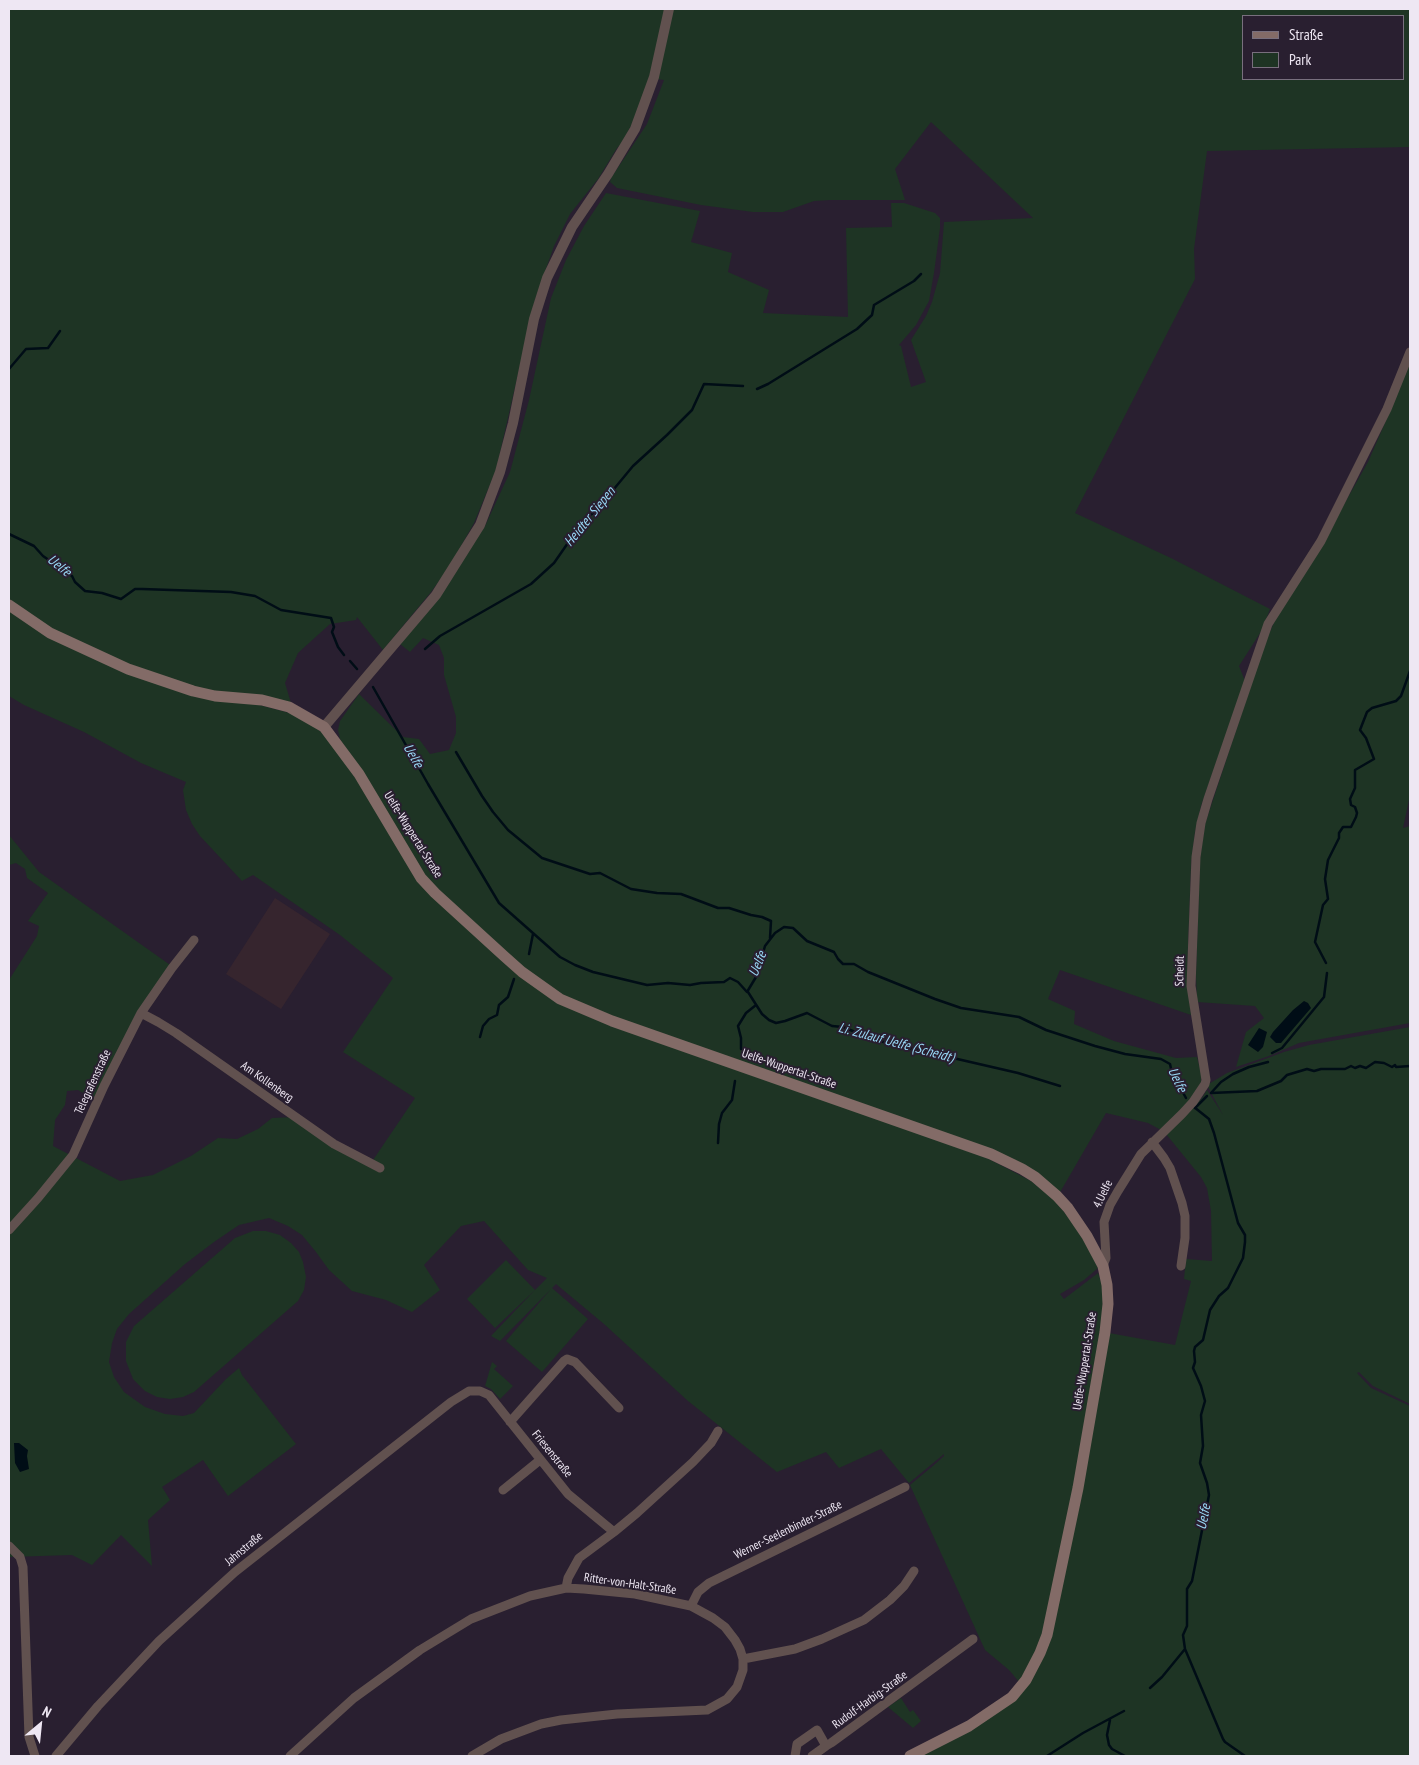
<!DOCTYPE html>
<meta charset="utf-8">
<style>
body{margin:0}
#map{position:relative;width:1419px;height:1765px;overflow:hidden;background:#291f30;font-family:"PT Sans Narrow",sans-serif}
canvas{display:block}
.frame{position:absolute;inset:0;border:10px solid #eee7f3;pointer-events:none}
.legend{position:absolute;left:1242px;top:15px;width:162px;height:65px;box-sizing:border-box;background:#291f30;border:1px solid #786f7e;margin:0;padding:6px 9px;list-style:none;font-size:15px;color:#eee7f3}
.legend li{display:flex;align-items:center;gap:10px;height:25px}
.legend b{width:25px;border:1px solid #786f7e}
.north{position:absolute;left:15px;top:1700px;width:50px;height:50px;-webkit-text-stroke:4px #291f30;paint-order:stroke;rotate:28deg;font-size:14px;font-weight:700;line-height:20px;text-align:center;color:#eee7f3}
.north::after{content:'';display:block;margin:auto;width:18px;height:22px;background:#eee7f3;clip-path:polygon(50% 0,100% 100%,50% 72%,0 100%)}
</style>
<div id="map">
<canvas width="1419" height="1765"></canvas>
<div class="frame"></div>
<ul class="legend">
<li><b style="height:6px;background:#836b67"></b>Straße</li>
<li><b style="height:14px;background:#1e3424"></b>Park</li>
</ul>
<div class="north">N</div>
</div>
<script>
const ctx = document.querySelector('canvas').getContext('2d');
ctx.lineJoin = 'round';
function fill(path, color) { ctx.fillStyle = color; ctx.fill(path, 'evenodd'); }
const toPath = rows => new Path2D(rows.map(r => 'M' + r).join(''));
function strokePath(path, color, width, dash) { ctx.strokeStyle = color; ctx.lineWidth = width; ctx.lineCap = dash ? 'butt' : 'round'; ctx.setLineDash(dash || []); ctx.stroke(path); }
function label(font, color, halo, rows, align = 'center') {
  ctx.font = font + ' "PT Sans Narrow",sans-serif'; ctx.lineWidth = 4; ctx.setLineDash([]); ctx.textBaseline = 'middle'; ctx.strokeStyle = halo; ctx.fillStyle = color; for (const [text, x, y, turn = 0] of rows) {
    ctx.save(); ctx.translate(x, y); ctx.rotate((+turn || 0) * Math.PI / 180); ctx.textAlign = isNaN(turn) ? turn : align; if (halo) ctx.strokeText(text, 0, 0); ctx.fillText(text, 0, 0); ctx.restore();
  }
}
fill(toPath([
 [275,898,330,934,281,1009,226,974]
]), '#36252e');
fill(toPath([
 [9,9,666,9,652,75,636,117,621,144,617,148,598,179,570,214,554,246,535,300,496,470,474,523,448,569,431,592,383,650,357,617,356,620,330,624,298,653,285,683,291,703,202,689,152,674,60,634,25,613,9,599],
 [672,9,1410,9,1410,147,1207,151,1194,249,1195,279,1075,513,1173,559,1270,609,1262,630,1239,666,1245,681,1201,806,1195,832,1191,866,1187,973,1191,1015,1060,970,1048,999,1075,1011,1074,1024,1114,1041,1176,1058,1197,1057,1201,1072,1201,1082,1195,1096,1161,1130,1148,1123,1106,1113,1059,1194,1036,1173,594,1011,556,992,528,973,423,875,340,739,338,730,340,721,359,694,403,737,419,739,430,754,449,750,456,733,456,717,444,675,444,658,439,645,423,638,410,652,400,644,485,526,510,472,529,400,551,298,566,260,584,226,606,193,700,211,691,242,732,253,728,272,769,290,763,313,848,317,846,228,892,227,891,203,904,203,935,213,940,218,940,228,934,273,929,301,916,325,899,345,901,346,911,387,926,382,911,340,926,316,932,302,940,273,944,222,1033,218,931,122,895,169,905,200,830,200,814,201,783,212,753,212,701,205,617,188,610,182,611,178,647,124,664,80,657,79],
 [1243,16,1403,16,1403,79,1243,79],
 [1410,360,1410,795,1403,828,1410,826,1410,1023,1299,1043,1269,1056,1236,1067,1246,1032,1264,1018,1255,1006,1197,1002,1196,975,1200,858,1205,824,1265,643,1275,620,1313,559,1368,462,1388,416],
 [9,609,110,665,301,716,327,736,339,751,419,880,562,1001,989,1159,1031,1181,1054,1199,1072,1222,1088,1247,1098,1268,1084,1280,1060,1294,1064,1299,1098,1273,1103,1287,1103,1301,1102,1319,1067,1527,1043,1635,1020,1683,1009,1670,985,1650,910,1485,934,1465,944,1456,944,1454,909,1483,881,1449,839,1468,826,1452,777,1472,688,1401,604,1324,556,1284,552,1288,588,1319,542,1372,506,1341,551,1289,500,1341,491,1336,535,1290,495,1328,467,1299,506,1260,535,1290,547,1278,528,1270,484,1221,461,1226,424,1265,440,1290,412,1312,386,1300,352,1291,329,1270,316,1252,302,1235,288,1226,269,1218,239,1225,214,1242,185,1264,129,1314,117,1329,112,1343,109,1362,114,1377,124,1392,145,1407,165,1414,183,1416,194,1413,226,1379,239,1368,242,1375,296,1444,228,1496,203,1460,162,1487,170,1500,148,1520,152,1566,121,1535,92,1565,72,1555,9,1557,9,980,37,936,39,926,28,921,48,893,27,878,25,869,16,863,9,865,9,835,39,872,173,967,140,1013,97,1101,78,1090,67,1091,65,1105,55,1120,53,1146,120,1181,153,1175,191,1156,218,1138,237,1139,258,1129,272,1118,295,1117,371,1163,415,1098,343,1052,393,978,340,935,253,875,242,881,200,836,192,824,186,810,183,790,186,782,141,763,84,732,24,705,9,696],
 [1410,1027,1410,1404,1373,1386,1359,1372,1357,1373,1371,1388,1410,1406,1410,1756,918,1756,971,1729,1034,1671,1109,1333,1175,1345,1191,1281,1184,1279,1186,1259,1212,1261,1211,1211,1207,1188,1201,1177,1166,1134,1202,1098,1207,1090,1223,1115,1207,1085,1227,1073,1284,1052,1309,1045],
 [253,1231,266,1231,280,1235,291,1243,299,1252,303,1262,306,1277,304,1290,298,1301,194,1392,183,1397,170,1399,157,1397,145,1391,133,1379,126,1361,126,1342,134,1326,235,1238],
 [492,1362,497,1366,494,1369,513,1386,500,1399,491,1389,485,1386],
 [901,1698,910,1712,913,1710,921,1721,913,1728,888,1707]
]), '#1e3424');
fill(toPath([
 [1304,1001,1308,1003,1311,1008,1281,1043,1276,1043,1270,1037,1273,1032,1293,1010],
 [1259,1028,1267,1032,1263,1047,1258,1052,1248,1045],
 [14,1443,19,1443,28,1450,27,1456,29,1469,20,1472,15,1463]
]), '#000d16');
strokePath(toPath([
 [9,369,26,349,48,348,60,331],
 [757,389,768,384,857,329,872,315,874,305,914,281,921,274],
 [9,534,34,546,43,556,72,576,75,582,85,591,102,593,121,599,135,589,142,589,231,592,255,596,281,610,331,618,334,627,332,632,338,647,344,655],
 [425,649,440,636,531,584,554,563,586,517,594,513,633,466,667,435,692,410,704,384,743,386],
 [350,661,357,669],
 [373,687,428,784,499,903,560,957,575,965,593,972,647,985,668,983,690,985,701,983,724,982,730,978,738,982,747,992,756,977,765,946,775,933,784,927,793,928,807,941,834,952,838,959,843,964,854,964,868,972,935,999,961,1008,1019,1017,1046,1030,1095,1046,1125,1054,1161,1059,1170,1064,1172,1073,1186,1098],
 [456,752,482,796,493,812,508,830,542,858,590,874,600,873,631,889,657,893,681,894,718,908,729,908,751,915,762,917,771,921,770,938],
 [529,954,533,934],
 [1326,963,1315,942,1323,905,1328,899,1325,879,1328,860,1339,838,1339,833,1343,827,1351,827,1356,817,1357,813,1355,807,1351,805,1350,799,1355,788,1355,770,1374,759,1366,738,1360,730,1367,712,1372,708,1396,701,1401,696,1410,671],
 [748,992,762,1014,769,1020,776,1023,785,1021,807,1013,832,1026,843,1027,875,1040,1018,1073,1060,1086],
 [480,1037,483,1026,489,1019,497,1015,499,1005,508,997,514,979],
 [741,1049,741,1038,738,1026,746,1013,756,1005],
 [1272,1053,1282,1048,1324,997,1327,973],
 [1211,1093,1257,1091,1281,1081,1287,1075,1307,1069,1314,1071,1321,1069,1345,1069,1351,1066,1355,1068,1360,1066,1366,1068,1375,1062,1384,1063,1392,1067,1395,1065,1396,1067,1410,1066],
 [1211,1093,1221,1082,1233,1074,1249,1067,1268,1062],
 [1194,1107,1209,1119,1214,1133,1238,1223,1245,1235,1245,1242,1243,1258,1228,1288,1219,1296,1210,1310,1203,1340,1195,1347,1194,1351,1195,1362,1193,1368,1201,1386,1205,1401,1201,1415,1203,1446,1200,1463,1207,1483,1209,1495,1192,1581,1187,1589,1187,1626,1183,1635,1185,1649,1223,1739,1225,1742,1245,1756],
 [1195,1108,1207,1096],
 [718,1143,719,1124,722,1113,732,1100,735,1081],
 [1150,1688,1162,1677,1185,1649],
 [1110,1720,1107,1735,1109,1745,1112,1749,1125,1756],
 [1047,1756,1083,1733,1124,1711]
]), '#000d16', 2.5);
strokePath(toPath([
 [141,1013,158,1022,176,1033,334,1144,380,1168],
 [1152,1142,1164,1158,1170,1168,1182,1203,1185,1216,1185,1238,1181,1266],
 [9,1230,38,1198,73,1155,104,1086,141,1013,172,968,194,940],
 [1103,1266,1106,1258,1104,1222,1110,1205,1118,1191,1141,1154,1182,1114,1193,1102,1205,1084,1206,1080,1191,986,1196,857,1201,823,1208,799,1268,624,1321,541,1387,409,1410,352],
 [510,1422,564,1361,567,1359,575,1362,619,1408],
 [503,1490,540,1460],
 [614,1532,637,1513,693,1462,711,1443,718,1431],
 [9,1546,20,1557,23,1567,29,1737,35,1756],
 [691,1606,698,1592,709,1583,905,1487],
 [743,1659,795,1649,822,1639,864,1620,890,1600,904,1586,914,1571],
 [56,1756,98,1706,159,1641,235,1572,451,1402,469,1391,480,1391,489,1395,568,1494,614,1532,579,1558,568,1578,566,1588],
 [290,1756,354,1698,420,1650,471,1619,530,1596,566,1588,584,1589,635,1594,691,1606,713,1618,725,1627,735,1640,740,1649,743,1659,743,1670,737,1687,727,1699,707,1710,617,1714,561,1720,541,1724,501,1739,472,1756],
 [795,1756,797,1744,817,1730,826,1746,831,1743,973,1639],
 [812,1756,826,1746]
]), '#61514f', 9);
strokePath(toPath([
 [324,727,436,595,480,525,500,472,513,423,534,319,547,278,572,227,608,174,635,129,654,77,669,9]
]), '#61514f', 10);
strokePath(toPath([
 [9,605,50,633,128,669,193,691,215,696,262,700,289,707,324,727,359,774,421,878,435,893,504,956,522,972,560,999,612,1021,991,1154,1022,1169,1035,1177,1057,1196,1068,1208,1087,1236,1103,1266,1107,1285,1108,1304,1105,1332,1078,1488,1047,1635,1040,1653,1026,1680,1012,1697,969,1726,910,1756]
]), '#836b67', 11);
label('12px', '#eee7f3', '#291f30', [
 ["Uelfe-Wuppertal-Straße",413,835,58],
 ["Scheidt",1180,971,-89],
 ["Uelfe-Wuppertal-Straße",789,1069,19],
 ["Telegrafenstraße",93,1082,-65],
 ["Am Kollenberg",267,1082,35],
 ["4.Uelfe",1103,1194,-64],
 ["Uelfe-Wuppertal-Straße",1085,1361,-81],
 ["Friesenstraße",552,1454,51],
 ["Werner-Seelenbinder-Straße",788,1530,-26],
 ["Jahnstraße",244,1549,-40],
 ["Ritter-von-Halt-Straße",630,1584,8],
 ["Rudolf-Harbig-Straße",870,1700,-36]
]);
label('italic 14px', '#99d9f6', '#291f30', [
 ["Heidter Siepen",590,517,-51],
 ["Uelfe",59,566,39],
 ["Uelfe",413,756,60],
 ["Uelfe",758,964,-68],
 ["Li. Zulauf Uelfe (Scheidt)",896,1043,15],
 ["Uelfe",1177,1080,64],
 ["Uelfe",1204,1517,-79]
]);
</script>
